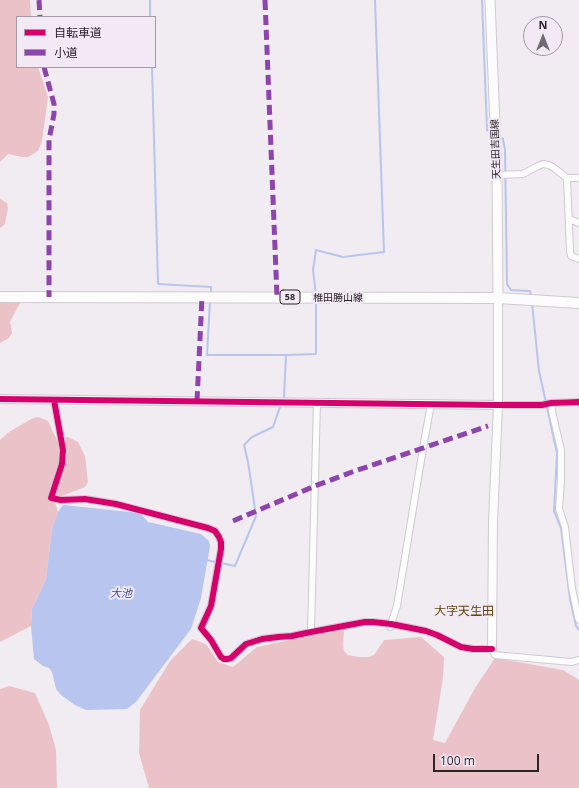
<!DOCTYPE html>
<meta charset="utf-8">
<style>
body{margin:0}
#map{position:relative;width:579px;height:788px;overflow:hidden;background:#f1ecf2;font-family:"Open Sans","Noto Sans JP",sans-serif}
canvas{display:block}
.legend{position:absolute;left:16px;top:16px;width:140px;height:52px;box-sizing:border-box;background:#f2e9f5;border:1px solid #a29ba4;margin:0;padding:5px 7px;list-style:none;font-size:12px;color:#29252a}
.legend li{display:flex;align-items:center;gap:8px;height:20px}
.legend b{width:20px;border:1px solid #a29ba4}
.north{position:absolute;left:523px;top:16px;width:40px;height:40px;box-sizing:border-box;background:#f2e9f5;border:1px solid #a29ba4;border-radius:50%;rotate:0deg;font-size:11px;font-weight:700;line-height:16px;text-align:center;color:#29252a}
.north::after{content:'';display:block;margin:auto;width:14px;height:18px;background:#6f6b70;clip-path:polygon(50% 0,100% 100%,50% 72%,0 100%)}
.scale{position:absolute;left:433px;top:754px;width:106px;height:18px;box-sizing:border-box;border:2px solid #29252a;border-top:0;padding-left:5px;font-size:12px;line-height:14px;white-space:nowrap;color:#29252a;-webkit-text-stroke:3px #f2e9f5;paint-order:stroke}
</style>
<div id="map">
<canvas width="579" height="788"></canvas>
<ul class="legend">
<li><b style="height:5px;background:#d6006c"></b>自転車道</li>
<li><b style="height:5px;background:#8e44ad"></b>小道</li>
</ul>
<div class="north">N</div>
<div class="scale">100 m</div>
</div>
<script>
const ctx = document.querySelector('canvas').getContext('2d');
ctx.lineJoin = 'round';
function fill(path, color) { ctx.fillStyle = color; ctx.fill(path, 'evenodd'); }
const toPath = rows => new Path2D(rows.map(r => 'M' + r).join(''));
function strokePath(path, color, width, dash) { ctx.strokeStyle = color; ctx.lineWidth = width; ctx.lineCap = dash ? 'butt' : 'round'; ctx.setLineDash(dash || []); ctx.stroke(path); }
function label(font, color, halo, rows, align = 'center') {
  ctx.font = font + ' "Open Sans","Noto Sans JP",sans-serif'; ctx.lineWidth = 4; ctx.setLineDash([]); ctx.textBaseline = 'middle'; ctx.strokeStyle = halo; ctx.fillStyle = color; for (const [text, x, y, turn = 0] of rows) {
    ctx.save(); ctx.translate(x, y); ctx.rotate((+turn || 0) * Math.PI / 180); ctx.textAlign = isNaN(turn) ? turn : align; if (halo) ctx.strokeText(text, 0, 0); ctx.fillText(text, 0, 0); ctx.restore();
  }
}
fill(toPath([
 [0,0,30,0,31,17,17,17,17,67,38,67,48,97,42,141,38,151,28,157,22,157,8,154,0,162],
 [0,199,7,203,8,208,5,224,0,228],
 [0,303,20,303,10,322,12,333,9,338,0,343],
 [38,417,48,421,57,440,68,437,78,442,85,456,88,482,85,487,54,499,58,512,52,529,46,579,32,609,31,626,0,642,0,440,9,432,33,418],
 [344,630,343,645,344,651,348,655,359,657,369,657,374,655,384,640,421,637,444,657,443,678,433,740,445,743,475,688,495,658,563,670,579,680,579,788,149,788,139,753,140,710,170,661,192,639,206,644,218,662,233,667,257,647,318,634],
 [9,686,35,693,49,725,56,750,57,788,0,788,0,689]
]), '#ecc2c9');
fill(toPath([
 [63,505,140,513,148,522,201,534,209,541,210,546,201,598,191,629,136,702,127,709,86,710,75,705,61,695,56,689,52,672,49,668,43,666,34,659,31,626,32,609,46,579,52,529,58,512]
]), '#b8c5ef');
strokePath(toPath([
 [150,0,150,17],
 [482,0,487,130,493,134],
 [152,67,158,284,211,287,211,295],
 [499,137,503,139,505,150,507,284,511,290,530,291,531,296],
 [316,295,313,270,316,250,343,257,384,252,375,0],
 [210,301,207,355,286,355,284,397,283,400],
 [532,303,539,371,557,453,554,511,561,528,570,599,576,626,579,630],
 [286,355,316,354,316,301],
 [206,560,235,566,256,516,248,462,244,445,252,437,273,427,281,404]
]), '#b8c5ef', 2);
const minor = toPath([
 [497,175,523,174,538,166,543,164,549,165,554,168,567,178,579,178],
 [567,178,570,251,571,256,579,259],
 [569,219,579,223],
 [54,400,63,450,62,464,51,498,61,500,85,499,116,504,208,528,215,531,219,537,221,542,221,549,211,606,201,628,211,640,221,657,224,659,228,659,231,658,246,644,262,639,278,637,292,636,311,632,365,622,373,622,391,624,426,631,437,635,461,647,473,649,492,649,495,655,571,662,579,660],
 [551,403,552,411,561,450,561,479,559,509,565,527,572,588,578,617,579,620],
 [498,405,542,405,551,403,579,402],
 [390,627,397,606,423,448,431,404],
 [311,632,317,402]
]);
const tertiary = toPath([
 [0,399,498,405],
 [492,649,493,522,498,405,498,298]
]);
const secondary = toPath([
 [490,0,497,175,498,298]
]);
const primary = toPath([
 [0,297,498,298,579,303]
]);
strokePath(minor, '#cecacf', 8);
strokePath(tertiary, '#cecacf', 10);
strokePath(secondary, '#cecacf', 11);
strokePath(primary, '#cecacf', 12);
strokePath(minor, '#fdfcfd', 6);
strokePath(tertiary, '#fdfcfd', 8);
strokePath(secondary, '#fdfcfd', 9);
strokePath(primary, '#fdfcfd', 10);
strokePath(toPath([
 [39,0,40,17],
 [265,0,277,297],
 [44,67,54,104,54,114,49,140,49,297],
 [197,401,202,297],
 [233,521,315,486,352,472,488,426]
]), '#8e44ad', 5, [10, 5]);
strokePath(toPath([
 [0,399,498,405,542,405,551,403,579,402],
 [54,400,63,450,62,464,51,498,61,500,85,499,116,504,208,528,215,531,219,537,221,542,221,549,211,606,201,628,211,640,221,657,224,659,228,659,231,658,246,644,262,639,278,637,292,636,311,632,365,622,373,622,391,624,426,631,437,635,461,647,473,649,492,649]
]), '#d6006c', 6);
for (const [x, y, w] of [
 [290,297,20]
]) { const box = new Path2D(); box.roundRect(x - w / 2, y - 7, w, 14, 3); ctx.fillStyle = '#f2e9f5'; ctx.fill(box); strokePath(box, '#29252a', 1); }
label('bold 9px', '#29252a', null, [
 ["58",290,297]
]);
label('10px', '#29252a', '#f2e9f5', [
 ["天生田吉国線",496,149,-92],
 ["椎田勝山線",338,298]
]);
label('italic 11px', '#3a4e94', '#f2e9f5', [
 ["大池",121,594]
]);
label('12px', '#5f490b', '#f2e9f5', [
 ["大字天生田",464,612]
]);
</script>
